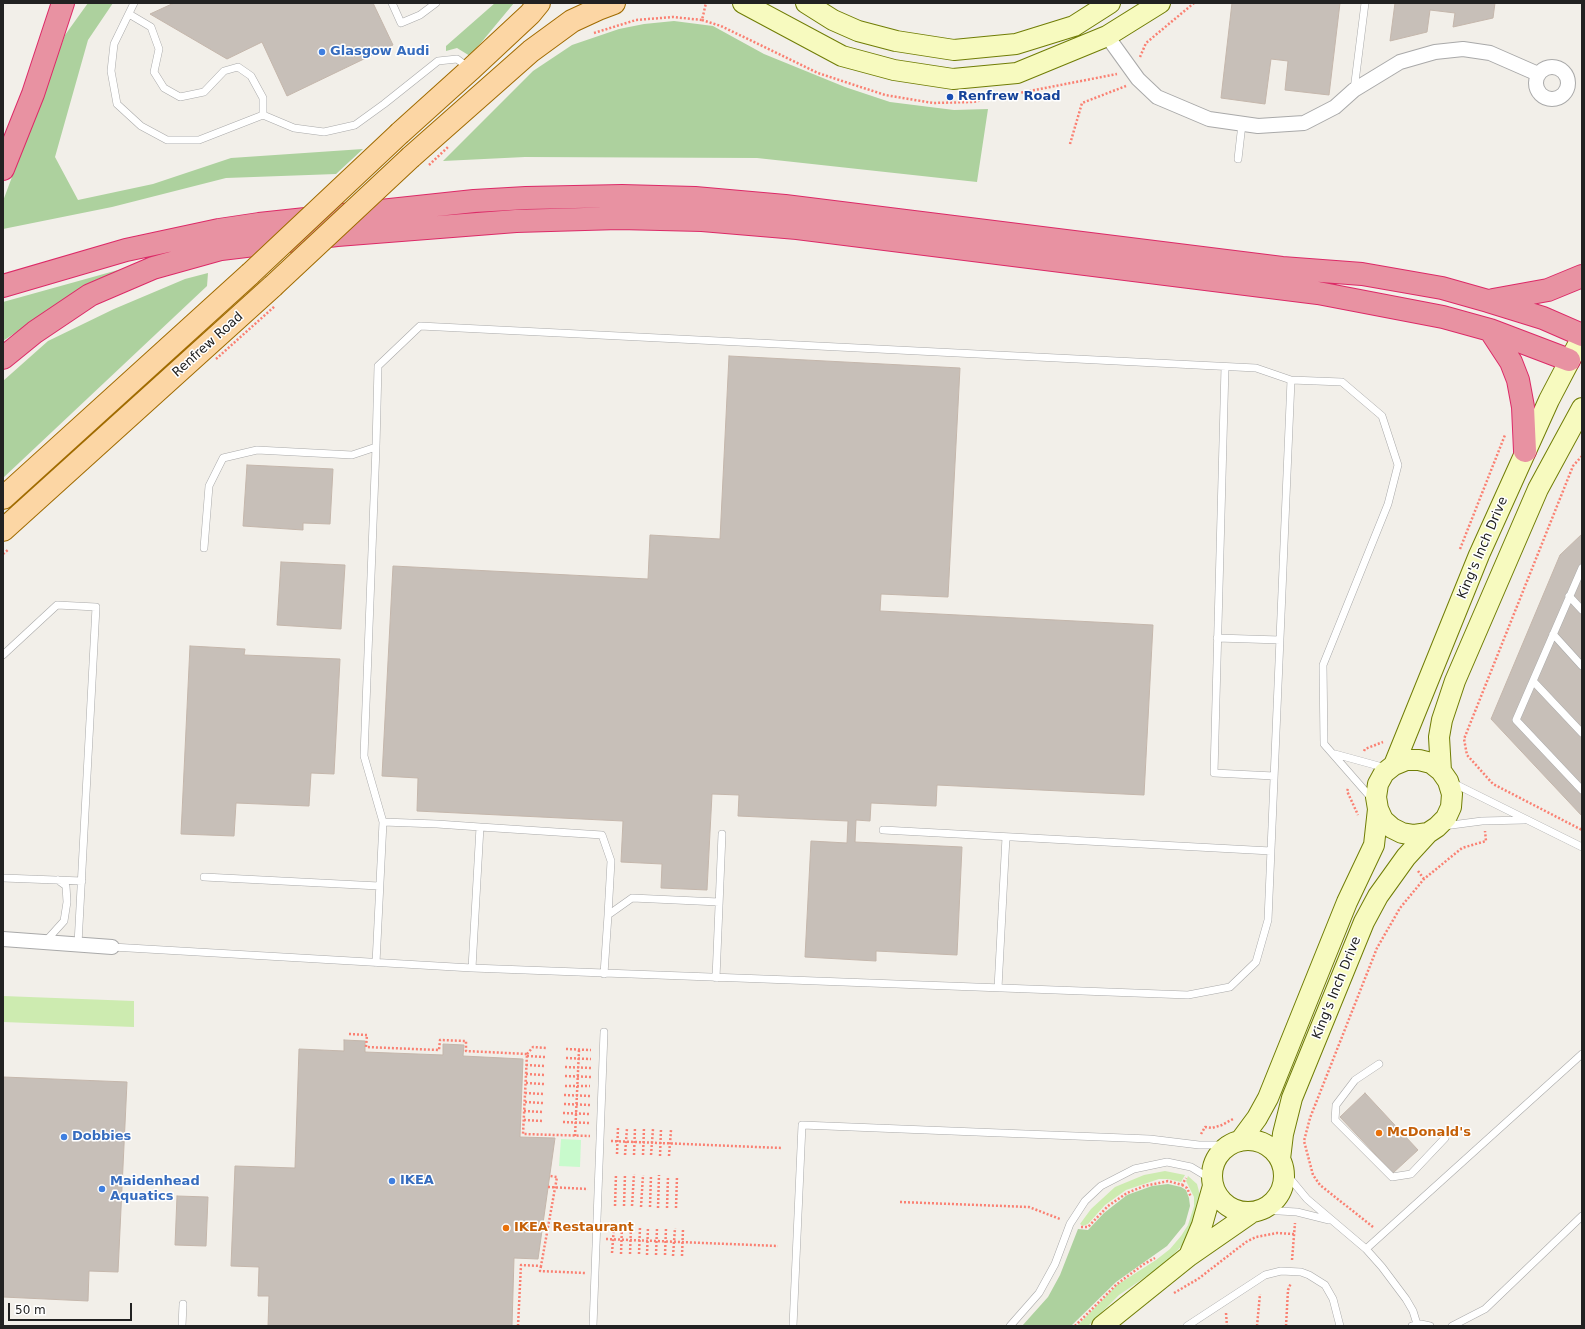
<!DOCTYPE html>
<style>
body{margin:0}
#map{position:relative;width:1585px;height:1329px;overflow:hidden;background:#f2efe9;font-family:"DejaVu Sans",sans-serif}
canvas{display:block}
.frame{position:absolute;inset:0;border:4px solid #222;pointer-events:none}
.scale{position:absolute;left:8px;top:1303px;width:124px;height:18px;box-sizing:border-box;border:2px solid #222;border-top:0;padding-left:5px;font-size:12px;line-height:14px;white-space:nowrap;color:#222;-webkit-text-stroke:3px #fff;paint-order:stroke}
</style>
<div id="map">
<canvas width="1585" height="1329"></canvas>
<div class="frame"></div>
<div class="scale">50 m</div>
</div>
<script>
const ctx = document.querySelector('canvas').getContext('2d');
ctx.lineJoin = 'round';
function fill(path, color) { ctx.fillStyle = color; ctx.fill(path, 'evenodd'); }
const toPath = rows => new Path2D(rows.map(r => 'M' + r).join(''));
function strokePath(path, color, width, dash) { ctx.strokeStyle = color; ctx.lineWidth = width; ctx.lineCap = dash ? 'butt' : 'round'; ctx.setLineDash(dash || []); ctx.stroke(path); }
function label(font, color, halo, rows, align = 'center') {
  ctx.font = font + ' "DejaVu Sans",sans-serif'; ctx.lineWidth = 3; ctx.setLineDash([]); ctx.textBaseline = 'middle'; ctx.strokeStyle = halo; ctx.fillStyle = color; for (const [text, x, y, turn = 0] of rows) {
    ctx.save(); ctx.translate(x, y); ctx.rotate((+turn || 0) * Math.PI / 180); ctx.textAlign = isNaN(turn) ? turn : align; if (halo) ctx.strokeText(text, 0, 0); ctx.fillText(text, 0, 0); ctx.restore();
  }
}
fill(toPath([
 [3,996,134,1001,134,1027,3,1022],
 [1165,1171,1185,1175,1181,1182,1168,1179,1159,1179,1126,1190,1105,1205,1088,1224,1083,1226,1080,1224,1091,1209,1115,1187,1144,1175],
 [1188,1176,1197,1184,1201,1199,1186,1241,1166,1263,1119,1295,1088,1326,1077,1326,1117,1285,1156,1260,1170,1249,1181,1236,1188,1225,1194,1206,1194,1197,1186,1181]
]), '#cdebb0');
fill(toPath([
 [88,3,113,3,88,40,55,157,78,200,153,184,231,158,363,149,336,174,226,178,112,207,3,229,3,201,65,35],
 [495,3,514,3,470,56,457,48,446,51,446,46],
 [674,21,713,26,764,54,845,87,890,102,954,110,988,109,977,182,757,158,525,157,443,161,533,71,572,45,619,29,644,24],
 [136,265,63,301,3,341,3,302],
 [208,273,207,286,3,478,3,381,48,341,114,309,185,279],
 [1168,1184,1181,1187,1186,1190,1189,1198,1190,1206,1185,1224,1167,1246,1116,1282,1071,1326,1022,1326,1048,1297,1060,1275,1078,1229,1088,1230,1104,1213,1127,1195,1152,1186]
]), '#add19e');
fill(toPath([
 [561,1139,581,1140,580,1167,559,1166]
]), '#c8facc');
const building = toPath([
 [174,3,373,3,393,45,287,96,262,42,227,59,150,14,174,3],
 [1232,3,1340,3,1329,95,1285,90,1288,61,1271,59,1265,104,1221,98,1232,3],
 [1395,3,1495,3,1493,18,1453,27,1455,13,1430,10,1427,32,1390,41,1395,3],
 [729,356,960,368,948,597,881,594,880,611,1153,625,1144,795,937,785,936,806,871,803,870,821,856,820,855,842,962,847,957,955,876,951,876,961,805,957,811,841,847,843,848,821,738,816,739,795,712,794,707,890,661,888,662,864,621,862,623,821,417,811,418,778,382,776,393,566,648,579,650,535,720,539,729,356],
 [247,465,333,469,330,524,303,523,303,530,243,526,247,465],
 [1582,534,1582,816,1491,719,1560,555,1582,534],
 [281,562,345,565,341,629,277,625,281,562],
 [190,646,245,649,244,655,340,659,334,774,311,773,309,806,236,803,234,836,181,834,190,646],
 [344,1040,365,1041,365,1052,443,1055,443,1044,464,1045,463,1056,523,1059,520,1137,555,1138,538,1259,514,1258,512,1326,268,1326,269,1296,258,1296,259,1267,231,1266,235,1166,295,1168,299,1049,344,1051,344,1040],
 [3,1077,127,1082,118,1272,89,1271,88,1301,3,1297,3,1077],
 [1365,1093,1418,1150,1393,1173,1340,1117,1365,1093],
 [177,1196,208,1197,206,1246,175,1245,177,1196]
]);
fill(building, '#c7bfb8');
strokePath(building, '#c4b6ab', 1);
const lane = toPath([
 [134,3,114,44,111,71,117,104,141,126,167,140,199,140,263,115,294,128,324,132,355,125,384,104,438,61,457,59,469,68],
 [392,3,401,23,420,15,436,3],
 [129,14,151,27,159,49,154,72,164,88,180,97,204,92,224,71,238,67,251,76,263,98,263,115],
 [1354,90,1365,3],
 [1238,159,1242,124],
 [1225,367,1214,773,1274,776],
 [1291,380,1342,382,1382,416,1398,465,1388,504,1323,665,1324,744,1373,800],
 [376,447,364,756,383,822],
 [1582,568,1516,720,1582,790],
 [1569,596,1582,610],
 [1553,634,1582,666],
 [1217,638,1280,640],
 [3,655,57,605,96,607,78,944],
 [1533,681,1582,733],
 [1335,754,1386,768],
 [1453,783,1582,847],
 [1444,826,1482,821,1524,820],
 [480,827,602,835,611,861,608,915],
 [883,830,1271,851],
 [204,877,379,886],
 [3,878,82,881],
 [45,942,64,921,67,902,66,886,58,880],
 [112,947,472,968,1188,995,1230,987,1256,962,1268,920,1291,380,1256,368,420,326,378,366,376,447,352,455,257,450,223,458,209,486,204,548],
 [376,963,383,822,437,824,480,827,472,968],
 [604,974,608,915,632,898,719,902],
 [716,978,722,834],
 [998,988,1006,837],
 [1379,1064,1355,1080,1336,1105,1335,1120,1392,1177,1411,1174,1445,1138],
 [1283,1170,1307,1199,1366,1249,1382,1267,1406,1299,1413,1311,1417,1324],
 [1262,1210,1297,1212,1329,1220],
 [1366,1249,1582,1054],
 [182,1326,183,1304],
 [593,1326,604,1032],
 [793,1326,802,1125,1150,1139,1199,1145,1229,1145],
 [1010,1326,1039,1293,1055,1264,1070,1224,1085,1201,1101,1186,1134,1169,1167,1162,1191,1167,1211,1179],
 [1187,1326,1265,1275,1281,1271,1301,1272,1309,1275,1325,1285,1333,1299,1340,1326],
 [1412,1326,1421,1324,1430,1326],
 [1452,1326,1485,1309,1582,1216]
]);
const street = toPath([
 [1107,36,1138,79,1157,97,1209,119,1258,126,1304,123,1335,107,1354,90,1400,62,1435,52,1463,49,1490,53,1538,74],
 '1536 83a16 16 0 1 1 32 0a16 16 0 1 1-32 0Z',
 [3,939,112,947]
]);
const secondary = toPath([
 [743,3,842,56,894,70,953,79,1017,73,1107,36,1160,3],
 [806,3,833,20,858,31,896,41,954,50,1016,44,1074,26,1110,3],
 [1394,765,1479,555,1549,400,1582,337],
 [1441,771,1439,737,1442,720,1455,681,1538,489,1582,408],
 '1212 1176a36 36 0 1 1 72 0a36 36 0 1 1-72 0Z',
 [1240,1141,1257,1118,1268,1098,1347,902,1374,845,1378,809],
 [1280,1159,1283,1134,1292,1098,1364,922,1378,896,1406,857,1428,833,1437,827,1446,818,1451,807,1452,794,1448,781,1441,771,1431,763,1419,760,1406,760,1394,765,1384,773,1378,784,1376,797,1378,809,1383,820,1392,828,1402,833,1414,835,1428,833],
 [1189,1256,1202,1225,1213,1186],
 [1102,1326,1189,1256,1251,1213]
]);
const primary = toPath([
 [400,133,471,69,530,14,539,3],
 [411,157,531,51,572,21,598,9,614,3],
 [3,498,250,274],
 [3,530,273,286]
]);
const highway = toPath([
 [3,169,33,94,63,3],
 [3,286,126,250,219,230,259,224,474,201,526,198,622,196,695,198,785,206,1282,268,1362,274,1442,288,1488,301,1543,318,1582,335],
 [1493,300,1548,290,1582,276],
 [1490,330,1511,362,1518,380,1523,407,1525,451],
 [3,358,35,332,90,295,153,268,221,249,337,235,516,221,619,218,702,220,797,228,1318,293,1443,317,1490,330,1569,360]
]);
strokePath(lane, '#a9a9a9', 8);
strokePath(street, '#a9a9a9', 16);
strokePath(secondary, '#707d05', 22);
strokePath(primary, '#a06b00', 24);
strokePath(highway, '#dc2a67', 24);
strokePath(toPath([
 [702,20,721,26,818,73,885,95,933,103,973,102,1117,74],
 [594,33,636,20,673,17,702,20,706,3],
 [1140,57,1146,43,1194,3],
 [1070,144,1082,103,1126,86],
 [1582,456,1573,466,1464,739,1467,755,1493,784,1582,830],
 [1460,549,1505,435],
 [3,554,9,549],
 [1364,751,1365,749,1383,742],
 [1348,789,1347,791,1358,815],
 [1418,871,1424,879],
 [349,1034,367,1035,366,1047,439,1050,440,1040,466,1041,466,1051,527,1054,523,1134,590,1136],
 [566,1049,591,1050],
 [527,1054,533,1047,546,1048],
 [527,1056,545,1057],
 [566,1058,591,1059],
 [526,1065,545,1066],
 [565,1067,591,1068],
 [526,1074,545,1075],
 [565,1076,591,1077],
 [526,1083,544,1084],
 [565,1086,590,1086],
 [525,1093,544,1094],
 [564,1095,590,1096],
 [525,1102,543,1103],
 [564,1104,590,1105],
 [524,1111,543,1112],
 [563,1113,589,1114],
 [524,1120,543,1121],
 [563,1122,589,1123],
 [1201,1134,1205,1127,1212,1128,1222,1125,1233,1119],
 [575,1136,579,1050],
 [611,1141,782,1148],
 [617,1154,618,1127],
 [625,1155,627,1128],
 [634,1155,635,1128],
 [643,1155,644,1128],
 [651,1155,653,1129],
 [660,1156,661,1129],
 [669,1156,671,1130],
 [1182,1185,1187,1188,1191,1197],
 [548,1187,588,1189],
 [900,1202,1029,1207,1060,1219],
 [615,1206,616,1174],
 [624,1206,625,1174],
 [632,1206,634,1174],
 [641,1207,643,1175],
 [650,1207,651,1175],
 [658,1208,659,1175],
 [667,1208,668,1176],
 [676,1208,677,1176],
 [1081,1227,1088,1227,1108,1206,1127,1193,1144,1186,1159,1183,1168,1181,1182,1185,1186,1178],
 [1373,1227,1320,1185,1313,1175,1304,1141,1310,1118,1377,948,1400,908,1424,879,1462,848,1486,841,1485,831],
 [606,1239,778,1246],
 [612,1253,614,1226],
 [621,1254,622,1226],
 [630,1254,631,1227],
 [639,1254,640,1227],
 [647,1255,648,1227],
 [656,1255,657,1228],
 [665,1255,666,1228],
 [673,1256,675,1228],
 [682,1256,683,1229],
 [1292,1260,1295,1223],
 [541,1266,540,1271,585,1273],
 [1174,1293,1198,1279,1246,1242,1256,1237,1277,1233,1294,1234],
 [1226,1313,1227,1326],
 [518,1326,521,1265,541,1266,557,1177,550,1176],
 [1075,1326,1117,1284,1144,1264,1155,1258],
 [1257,1326,1260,1294],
 [1286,1326,1288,1290,1291,1283]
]), '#fa8072', 2.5, [2, 2]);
strokePath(lane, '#fff', 7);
strokePath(street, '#fff', 14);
strokePath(secondary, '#f7fabf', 20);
strokePath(primary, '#fcd6a4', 22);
strokePath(highway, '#e892a2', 22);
const primaryBridge = toPath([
 [250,274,400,133],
 [273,286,411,157]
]);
strokePath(primaryBridge, '#a06b00', 24, []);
strokePath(toPath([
 [429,165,448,147],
 [216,359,275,306]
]), '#fa8072', 2.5, [2, 2]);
strokePath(primaryBridge, '#fcd6a4', 22);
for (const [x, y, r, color] of [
 [322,52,4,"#3f7fe0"],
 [950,97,4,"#1a4fb4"],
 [1379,1133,4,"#e8710a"],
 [64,1137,4,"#3f7fe0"],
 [392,1181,4,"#3f7fe0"],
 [102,1189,4,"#3f7fe0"],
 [506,1228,4,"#e8710a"]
]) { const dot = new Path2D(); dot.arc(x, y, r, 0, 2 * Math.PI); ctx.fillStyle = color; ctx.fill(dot); strokePath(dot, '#fff', 1.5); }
label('bold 13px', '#366cbe', '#fff', [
 ["Glasgow Audi",330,52],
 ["Dobbies",72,1137],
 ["IKEA",400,1181],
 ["Maidenhead",110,1182],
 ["Aquatics",110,1197]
], 'left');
label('bold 13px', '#164399', '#fff', [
 ["Renfrew Road",958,97]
], 'left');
label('13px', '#222', '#fff', [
 ["Renfrew Road",208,345,-42],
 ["King's Inch Drive",1483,548,-67],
 ["King's Inch Drive",1337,988,-68]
]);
label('bold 13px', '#c56008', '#fff', [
 ["McDonald's",1387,1133],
 ["IKEA Restaurant",514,1228]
], 'left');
</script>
